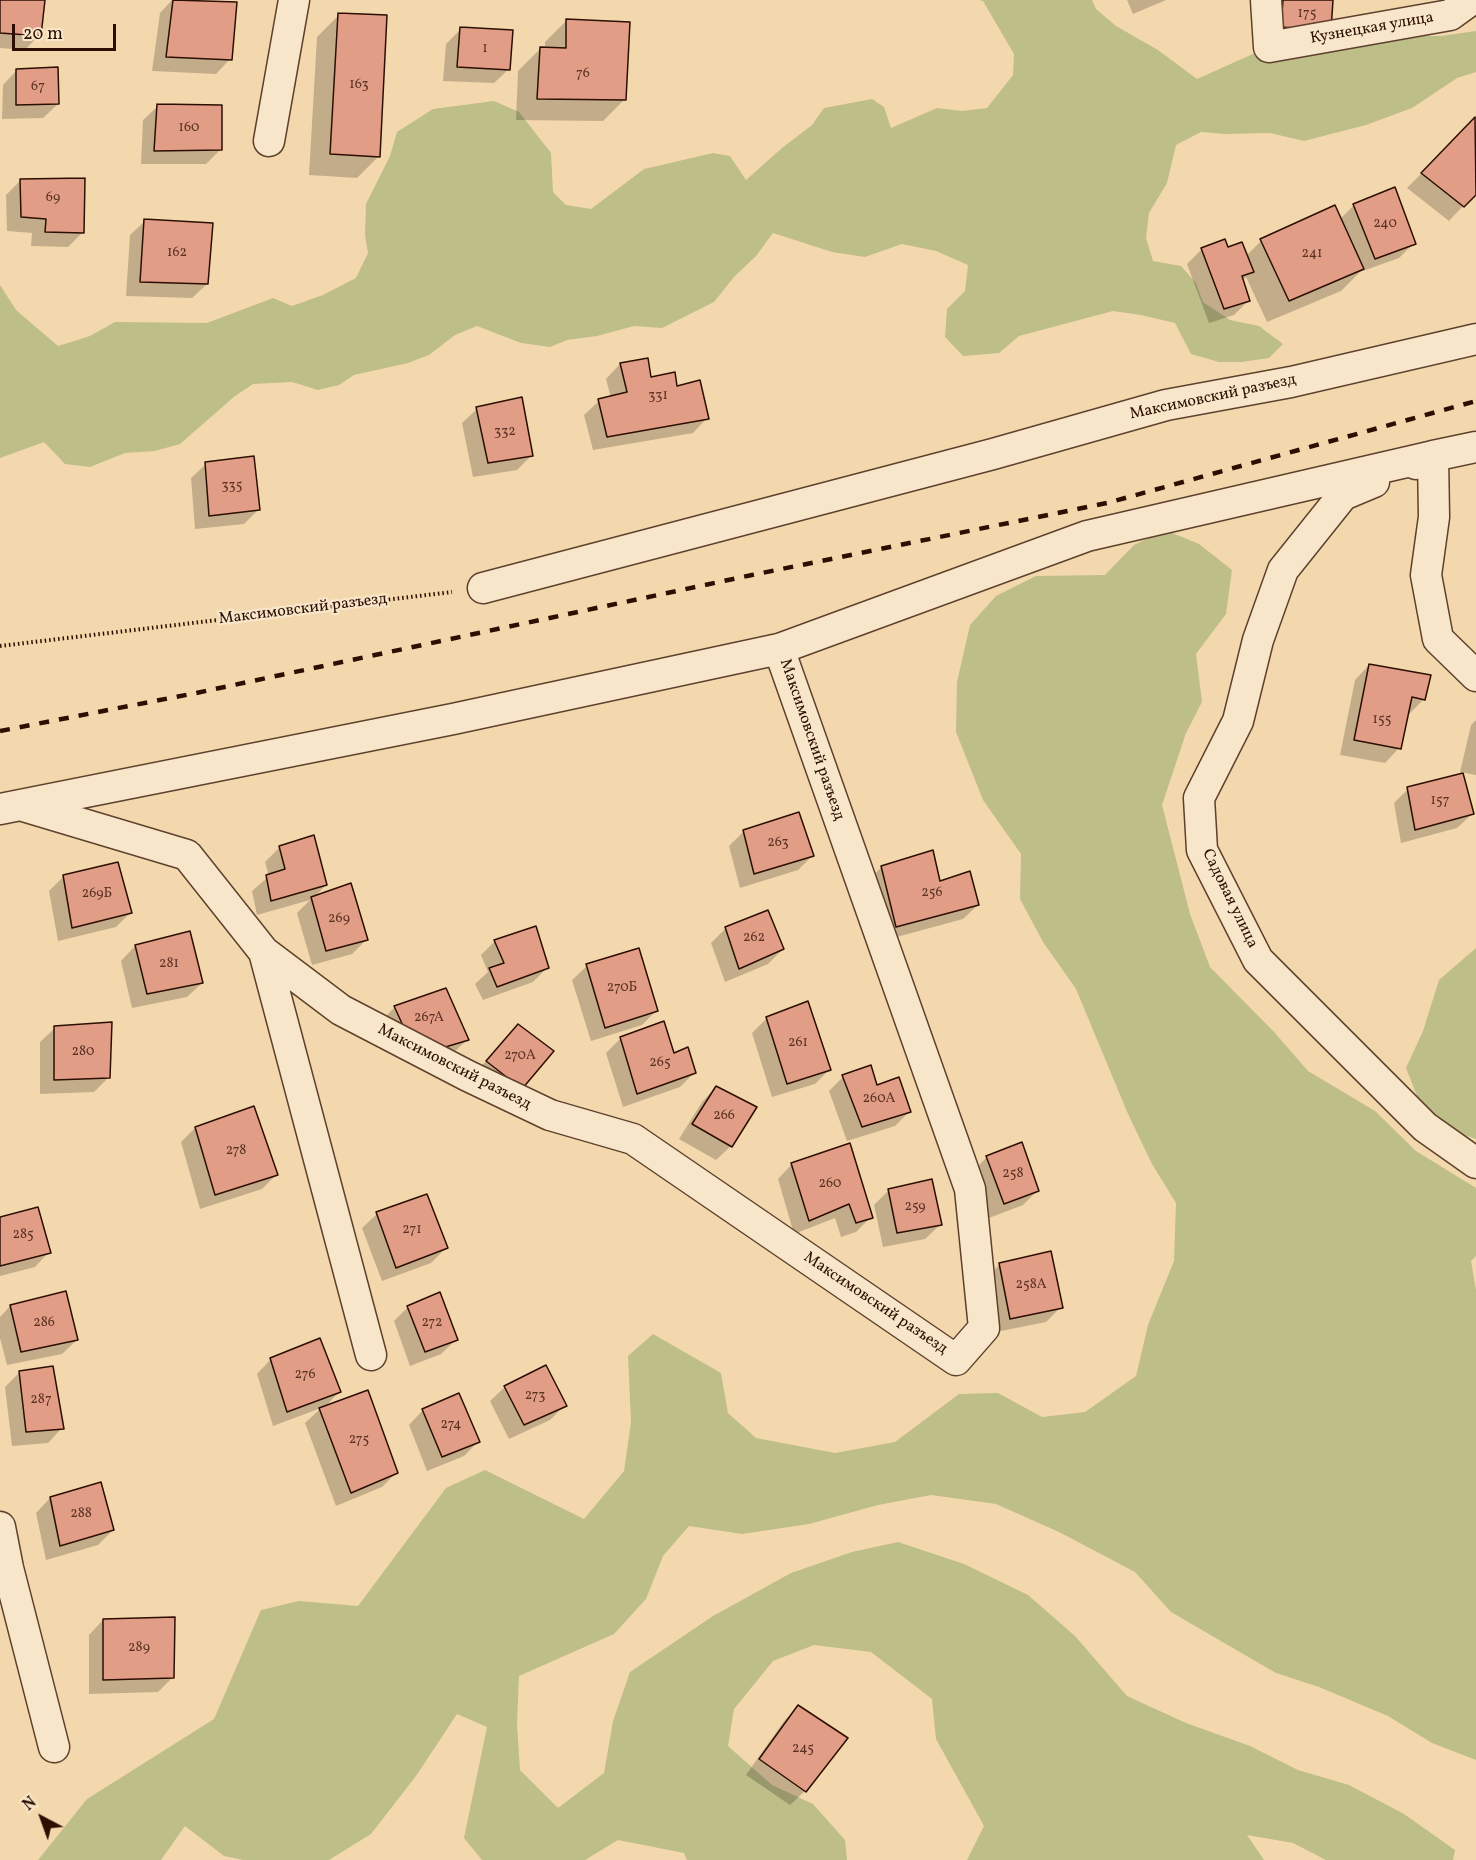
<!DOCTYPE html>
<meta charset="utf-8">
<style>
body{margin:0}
#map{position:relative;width:1476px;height:1860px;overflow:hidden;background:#f4d8ad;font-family:Vollkorn,serif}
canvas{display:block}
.north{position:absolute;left:12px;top:1788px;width:60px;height:60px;-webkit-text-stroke:4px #f8e6ca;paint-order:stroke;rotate:319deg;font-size:16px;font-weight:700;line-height:24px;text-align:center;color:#2c0f02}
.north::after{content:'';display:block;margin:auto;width:21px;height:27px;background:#2c0f02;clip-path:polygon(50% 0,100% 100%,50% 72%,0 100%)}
.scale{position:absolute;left:12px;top:24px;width:104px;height:27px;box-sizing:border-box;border:3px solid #2c0f02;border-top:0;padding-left:8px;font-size:18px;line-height:21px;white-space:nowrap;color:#2c0f02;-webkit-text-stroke:4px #f8e6ca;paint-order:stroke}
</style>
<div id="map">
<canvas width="1476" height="1860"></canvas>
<div class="north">N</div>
<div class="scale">20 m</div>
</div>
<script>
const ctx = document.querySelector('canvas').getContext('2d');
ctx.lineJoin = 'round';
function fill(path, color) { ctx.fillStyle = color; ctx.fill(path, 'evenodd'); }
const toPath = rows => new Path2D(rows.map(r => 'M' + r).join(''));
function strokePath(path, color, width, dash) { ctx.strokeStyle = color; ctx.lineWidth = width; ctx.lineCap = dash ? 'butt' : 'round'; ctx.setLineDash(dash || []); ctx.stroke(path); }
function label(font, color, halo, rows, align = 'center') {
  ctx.font = font + ' Vollkorn,serif'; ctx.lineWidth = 4.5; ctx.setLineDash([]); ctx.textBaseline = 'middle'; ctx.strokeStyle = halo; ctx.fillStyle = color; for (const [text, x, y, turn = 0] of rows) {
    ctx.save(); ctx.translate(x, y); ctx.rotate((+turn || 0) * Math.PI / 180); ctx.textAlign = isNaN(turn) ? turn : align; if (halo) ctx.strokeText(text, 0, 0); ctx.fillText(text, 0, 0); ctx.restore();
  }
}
fill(toPath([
 [979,0,1092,0,1096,9,1116,26,1158,50,1197,79,1255,53,1296,52,1316,54,1332,47,1412,36,1441,36,1476,31,1476,72,1457,78,1412,108,1366,125,1304,141,1270,133,1225,134,1201,132,1176,145,1167,183,1149,213,1146,238,1153,261,1181,266,1196,283,1203,302,1230,320,1259,326,1283,344,1269,358,1242,362,1219,362,1191,354,1175,323,1141,315,1113,311,1019,336,999,353,963,356,945,337,947,309,965,291,968,265,936,251,902,244,865,257,832,252,773,233,756,256,734,277,714,302,662,328,634,326,597,336,567,340,550,347,521,343,477,326,455,335,429,355,408,363,354,375,339,385,318,390,292,382,253,384,235,396,180,444,155,451,125,453,90,467,65,464,44,442,0,458,0,285,16,310,58,346,90,336,115,322,207,323,273,298,292,306,323,295,356,278,368,253,365,235,366,204,390,156,397,132,433,109,494,101,519,112,551,153,553,192,566,205,591,209,644,169,713,153,730,156,746,180,782,148,812,125,824,108,872,99,884,107,891,128,937,108,962,111,987,108,1013,75,1014,54,983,1],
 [1165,530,1199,544,1232,570,1226,614,1196,654,1202,702,1186,733,1162,805,1190,914,1210,967,1275,1033,1308,1071,1375,1111,1416,1151,1476,1188,1476,1256,1471,1261,1476,1290,1476,1760,1432,1743,1388,1716,1319,1687,1276,1673,1171,1612,1135,1572,1059,1532,996,1504,931,1495,878,1505,809,1524,742,1534,689,1526,663,1556,646,1599,614,1634,519,1676,517,1724,520,1770,558,1808,604,1773,613,1721,630,1672,713,1616,791,1573,852,1552,898,1542,964,1564,1028,1595,1075,1636,1127,1696,1186,1723,1250,1746,1298,1770,1349,1785,1404,1814,1455,1850,1453,1860,1326,1860,1293,1843,1247,1835,1264,1860,967,1860,984,1826,936,1739,932,1699,871,1652,814,1645,773,1661,734,1709,728,1746,772,1785,813,1804,845,1840,847,1860,687,1860,684,1853,618,1840,585,1860,482,1860,464,1838,487,1727,457,1714,416,1776,371,1834,329,1860,243,1860,224,1856,185,1826,161,1860,38,1860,87,1799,214,1719,261,1610,299,1601,358,1606,446,1488,485,1470,584,1519,624,1471,631,1422,628,1356,653,1334,721,1373,728,1413,756,1438,835,1453,895,1442,959,1394,998,1393,1042,1417,1085,1412,1136,1376,1148,1325,1174,1261,1176,1203,1152,1164,1128,1114,1076,989,1043,942,1020,899,1021,854,983,800,956,732,957,682,970,625,996,596,1036,576,1105,575,1134,545],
 [1476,948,1476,1139,1452,1131,1417,1096,1406,1068,1423,1031,1439,980]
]), '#bebe88');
fill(toPath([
 [0,0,44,0,39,35,25,50,0,48],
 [172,0,236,3,230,59,216,74,152,71,160,13],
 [1127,0,1166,0,1133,14],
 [1282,0,1317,0,1330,31,1267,41,1270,12],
 [339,15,379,156,357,178,309,175,317,37],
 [567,20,625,99,603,121,516,120,518,71,540,49,545,49,545,42],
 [461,29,509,69,494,83,443,81,446,44],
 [17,70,58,104,43,118,2,119,3,85],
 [158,106,220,150,206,164,141,164,143,120],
 [1475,119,1476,192,1449,221,1407,188],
 [21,180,83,232,68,247,31,246,32,233,7,231,6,195],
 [1354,205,1414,243,1399,258,1360,272,1341,291,1267,322,1246,277,1242,281,1249,300,1234,315,1209,323,1187,264,1202,249,1227,248,1246,256,1261,241,1340,219],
 [145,221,207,284,192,298,126,296,130,235],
 [620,364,650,379,676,387,707,418,693,433,593,450,584,415,599,401,611,398,606,379],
 [477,409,532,455,517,470,473,477,462,423],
 [206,464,258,510,244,524,195,529,191,478],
 [1369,665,1424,699,1409,714,1407,713,1399,748,1385,763,1340,755,1355,680],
 [1476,720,1476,775,1460,772,1471,725],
 [1408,789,1472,814,1457,828,1401,843,1394,803],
 [744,831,812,856,798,870,740,888,729,846],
 [280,847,326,885,313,898,366,940,352,954,312,965,297,913,310,900,257,915,252,891,269,876,265,862],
 [882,867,939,883,978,905,963,919,882,941,867,881],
 [64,876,130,913,116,927,58,941,49,891],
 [726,928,783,949,768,964,725,982,711,943],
 [495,941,547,968,533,982,483,1000,475,984,488,972,481,955],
 [135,946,202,983,187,997,132,1008,121,961],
 [587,966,657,1010,642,1025,591,1041,572,980],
 [395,1007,467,1040,452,1054,380,1022],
 [767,1018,830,1069,815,1084,772,1097,752,1033],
 [518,1026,521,1088,473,1076,503,1041],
 [55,1028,109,1077,94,1092,40,1094,40,1042],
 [621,1038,673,1055,694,1073,680,1087,623,1107,606,1053],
 [843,1077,876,1087,909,1112,895,1126,847,1141,829,1091],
 [716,1087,731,1146,716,1160,679,1139,702,1102],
 [195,1128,276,1175,262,1189,200,1209,181,1142],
 [987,1157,1037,1191,1023,1205,989,1218,972,1172],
 [792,1164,871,1217,856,1232,841,1237,835,1218,794,1234,778,1179],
 [889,1190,940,1225,925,1239,883,1247,874,1205],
 [377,1214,446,1248,431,1263,382,1281,362,1228],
 [0,1218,49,1252,35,1267,0,1276],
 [1000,1264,1061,1307,1046,1322,996,1332,986,1279],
 [10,1306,77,1340,62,1354,7,1365,0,1338,0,1317],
 [408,1307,456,1340,441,1354,410,1366,394,1321],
 [271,1359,339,1392,324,1408,396,1473,382,1487,336,1506,305,1423,321,1408,273,1426,257,1374],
 [20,1372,62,1428,48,1443,12,1446,5,1387],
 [505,1387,565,1405,550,1420,509,1439,490,1401],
 [423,1410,478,1442,464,1456,427,1471,409,1425],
 [50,1498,113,1530,98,1545,46,1560,36,1513],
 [103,1620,173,1677,158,1692,89,1694,89,1635],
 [798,1707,805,1791,790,1805,746,1775,784,1721]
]), '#0003');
const building = toPath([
 [0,0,45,0,41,36,0,33,0,0],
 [173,0,237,2,232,60,166,57,173,0],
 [1283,0,1333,0,1331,31,1281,27,1283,0],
 [338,13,387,15,380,157,330,154,338,13],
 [566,19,630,22,626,100,537,99,540,47,566,48,566,19],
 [460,27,513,30,510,70,457,67,460,27],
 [58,67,59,104,16,105,16,69,58,67],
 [157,104,222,105,222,150,154,151,157,104],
 [1475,117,1476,195,1464,207,1421,173,1475,117],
 [85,178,84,233,45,232,46,219,21,217,20,179,85,178],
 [1395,187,1416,244,1375,259,1353,204,1395,187],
 [1335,205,1364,269,1289,301,1260,239,1335,205],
 [144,219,213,223,208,284,140,282,144,219],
 [1225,239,1228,247,1242,242,1254,272,1242,276,1250,301,1224,309,1201,248,1225,239],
 [648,358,651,377,675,372,677,386,700,380,709,419,607,437,598,399,627,392,620,363,648,358],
 [522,397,533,456,488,463,476,407,522,397],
 [254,456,260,510,209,516,205,462,254,456],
 [1369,664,1431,675,1425,700,1412,697,1401,749,1354,740,1369,664],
 [1463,773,1474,814,1415,830,1407,787,1463,773],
 [799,812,814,856,754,874,743,830,799,812],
 [314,835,327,885,271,901,266,875,285,869,279,846,314,835],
 [933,850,940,881,970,871,979,905,896,927,881,866,933,850],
 [118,862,132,913,72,928,63,875,118,862],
 [351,883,368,940,326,951,311,897,351,883],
 [768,910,784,949,739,969,725,927,768,910],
 [536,926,549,968,497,987,489,968,504,963,494,940,536,926],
 [190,931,203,983,147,994,135,945,190,931],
 [639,948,658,1011,605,1028,586,964,639,948],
 [446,988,469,1040,442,1048,405,1030,394,1006,446,988],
 [808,1001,831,1070,787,1084,766,1017,808,1001],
 [664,1021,674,1053,688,1047,696,1073,637,1094,620,1037,664,1021],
 [112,1022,110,1078,54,1080,54,1026,112,1022],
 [518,1024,554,1051,522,1089,486,1061,518,1024],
 [871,1065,877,1085,899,1077,911,1112,862,1127,842,1075,871,1065],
 [716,1086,757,1107,732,1147,692,1124,716,1086],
 [254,1106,278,1175,215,1195,195,1127,254,1106],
 [1022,1142,1039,1191,1004,1204,986,1156,1022,1142],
 [850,1143,873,1218,856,1223,849,1204,809,1221,791,1163,850,1143],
 [932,1179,942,1225,897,1233,888,1189,932,1179],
 [427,1194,448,1248,396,1268,376,1212,427,1194],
 [38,1207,51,1253,0,1266,0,1217,38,1207],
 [1051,1251,1063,1308,1010,1319,999,1263,1051,1251],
 [66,1291,78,1340,21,1352,10,1305,66,1291],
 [440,1292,458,1340,425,1352,407,1306,440,1292],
 [320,1338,341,1392,287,1412,270,1358,320,1338],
 [546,1365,567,1406,524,1425,504,1386,546,1365],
 [53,1366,64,1429,26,1432,19,1371,53,1366],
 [368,1390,398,1473,351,1493,319,1408,368,1390],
 [459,1393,480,1442,442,1457,422,1409,459,1393],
 [101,1482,114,1530,60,1546,50,1497,101,1482],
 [175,1617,174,1678,103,1680,103,1619,175,1617],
 [798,1705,848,1738,806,1792,759,1759,798,1705]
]);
fill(building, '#e29d87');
strokePath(building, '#2c0f02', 1.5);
const street = toPath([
 [1266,0,1269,47,1450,15,1471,0],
 [269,141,294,0],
 [1416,464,1433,456,1476,447],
 [1374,482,1343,495,1283,570,1258,640,1238,721,1199,798,1202,850,1258,960,1425,1127,1476,1163],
 [483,588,993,454,1166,405,1291,382,1476,339],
 [23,806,187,855,264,952,371,1355],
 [0,809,453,719,779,649,1087,536,1433,456,1434,517,1426,575,1438,639,1476,676],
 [264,952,341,1010,468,1076,550,1115,633,1139,956,1360,984,1328,970,1189,779,649],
 [0,1527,8,1568,54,1747]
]);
strokePath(street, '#5e412d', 33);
strokePath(toPath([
 [0,646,452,592]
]), '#2c0f02', 4, [1.5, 3]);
strokePath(street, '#f8e6ca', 30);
strokePath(toPath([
 [0,731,196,693,752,575,1107,503,1476,401]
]), '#2c0f02', 4.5, [10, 10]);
label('14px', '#5a3223', null, [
 ["175",1307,14],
 ["1",485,49],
 ["76",583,74],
 ["163",359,85],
 ["67",38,87],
 ["160",189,128],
 ["69",53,198],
 ["240",1385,224],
 ["162",177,253],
 ["241",1312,254],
 ["331",658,396],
 ["332",505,432],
 ["335",232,486],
 ["155",1382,720],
 ["157",1440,801],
 ["263",778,843],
 ["256",932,893],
 ["269Б",97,894],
 ["269",339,919],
 ["262",754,938],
 ["281",169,964],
 ["270Б",622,988],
 ["267А",429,1018],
 ["261",798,1043],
 ["280",83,1052],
 ["270А",520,1056],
 ["265",660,1063],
 ["260А",879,1099],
 ["266",724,1116],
 ["278",236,1151],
 ["258",1013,1174],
 ["260",830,1184],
 ["259",915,1207],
 ["271",412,1230],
 ["285",23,1235],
 ["258А",1031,1285],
 ["286",44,1323],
 ["272",432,1323],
 ["276",305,1375],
 ["273",535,1396],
 ["287",41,1400],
 ["274",451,1425],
 ["275",359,1440],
 ["288",81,1514],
 ["289",139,1648],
 ["245",803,1749]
]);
label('16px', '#2c0f02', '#f8e6ca', [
 ["Кузнецкая улица",1372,29,-10],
 ["Максимовский разъезд",1213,398,-12],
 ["Максимовский разъезд",303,610,-7],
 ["Максимовский разъезд",811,740,71],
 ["Садовая улица",1229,899,64],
 ["Максимовский разъезд",454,1068,27],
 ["Максимовский разъезд",875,1304,34]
]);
</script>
